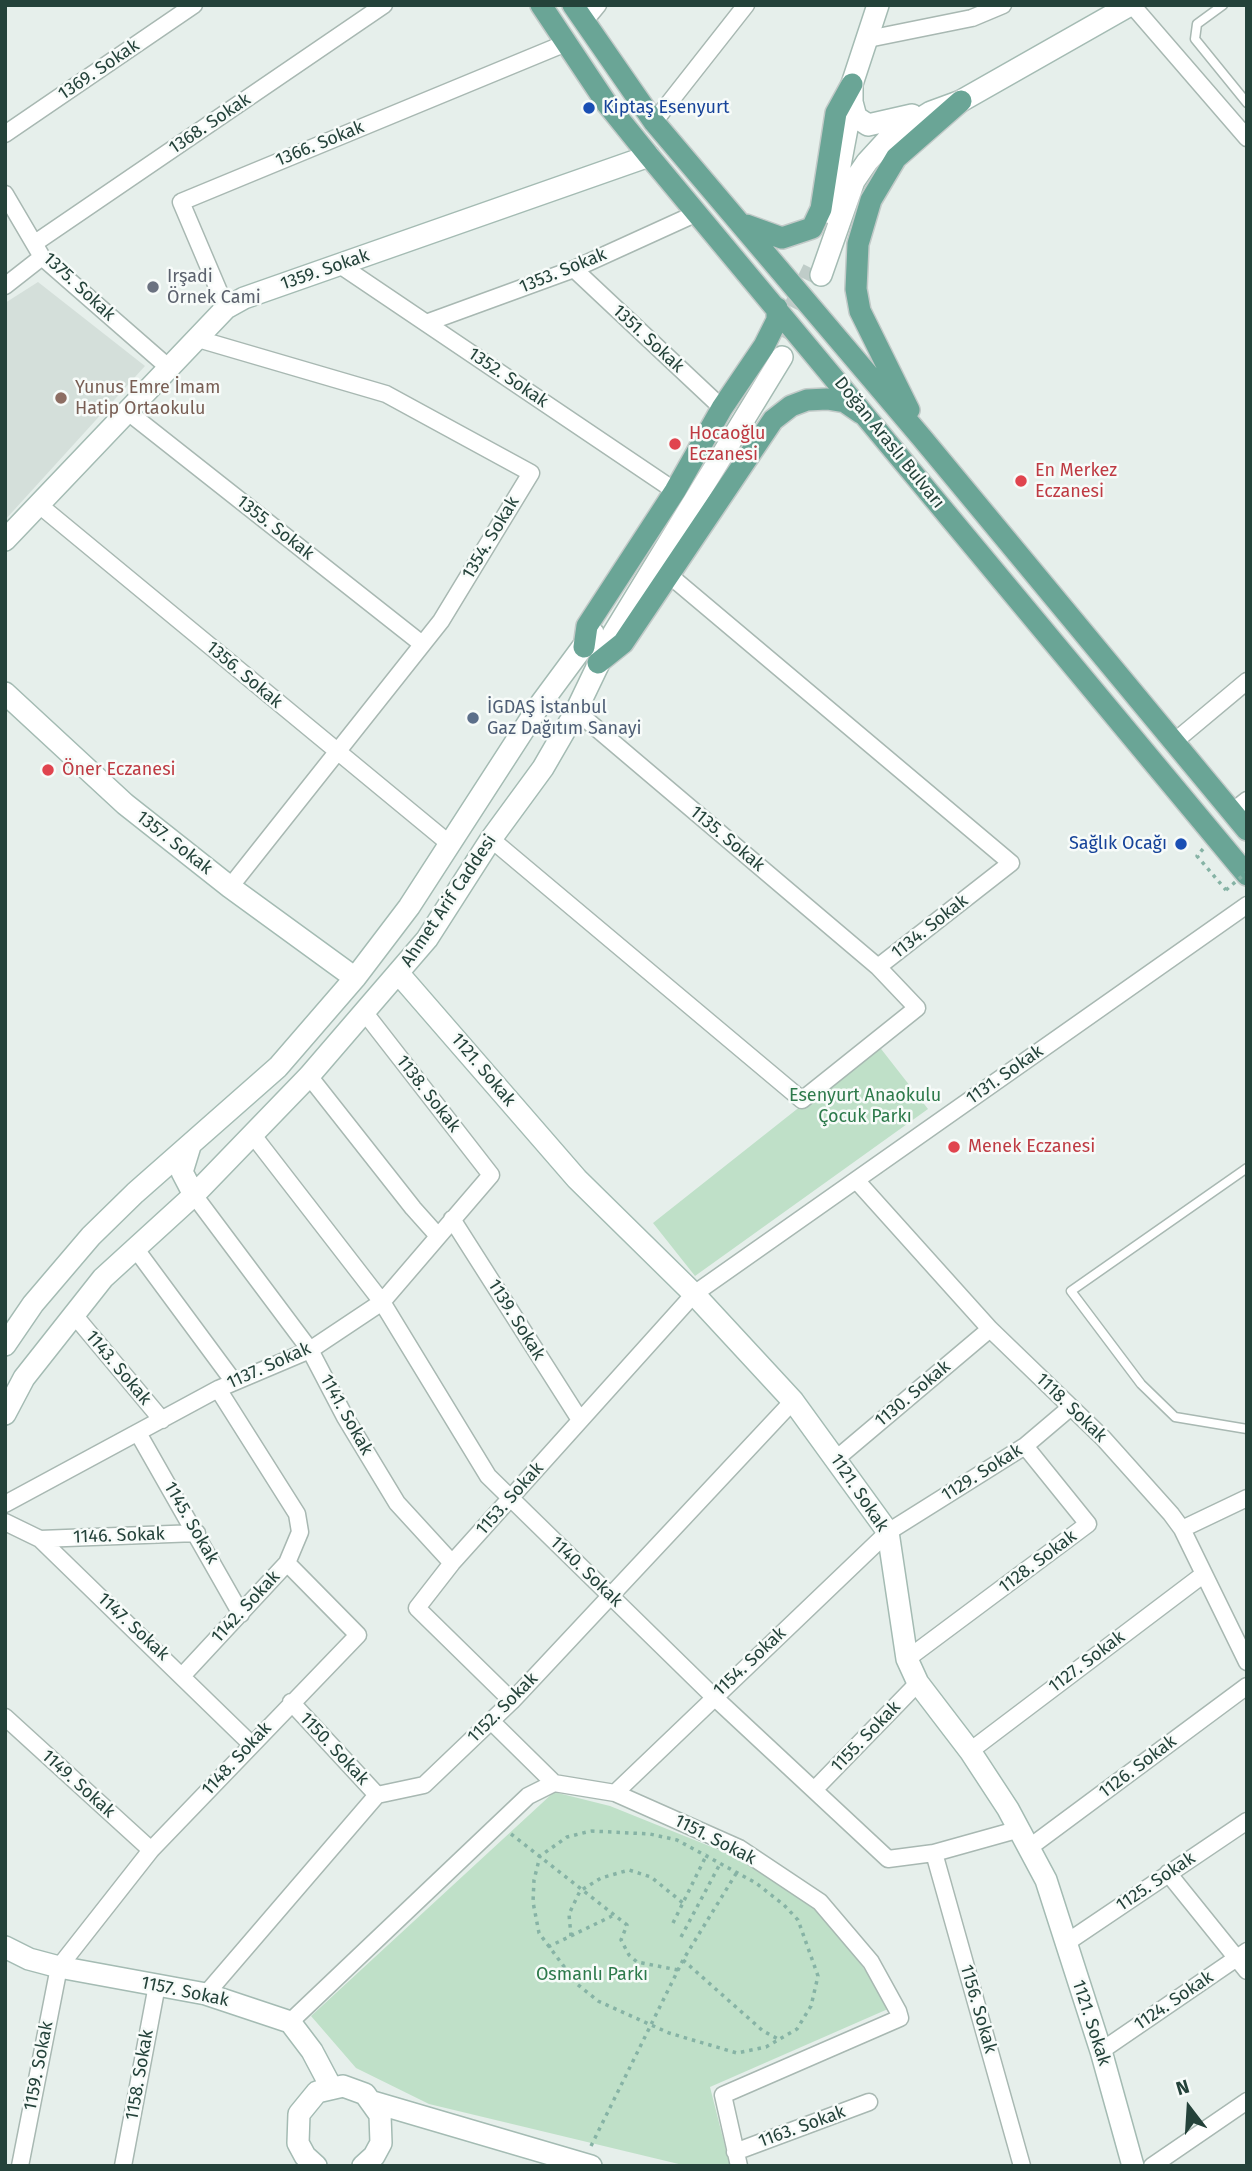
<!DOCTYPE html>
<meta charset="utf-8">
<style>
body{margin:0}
#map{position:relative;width:1252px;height:2171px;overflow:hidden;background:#e6efeb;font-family:"Fira Sans",sans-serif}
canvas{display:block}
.frame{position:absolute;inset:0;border:7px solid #24423a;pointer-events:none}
.north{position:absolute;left:1154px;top:2073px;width:70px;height:70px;-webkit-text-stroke:5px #f7fbf9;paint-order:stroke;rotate:343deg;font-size:19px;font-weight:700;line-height:28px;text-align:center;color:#24423a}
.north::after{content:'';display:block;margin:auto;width:24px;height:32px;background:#24423a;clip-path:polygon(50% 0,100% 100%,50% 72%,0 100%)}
</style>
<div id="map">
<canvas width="1252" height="2171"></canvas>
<div class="frame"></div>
<div class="north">N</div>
</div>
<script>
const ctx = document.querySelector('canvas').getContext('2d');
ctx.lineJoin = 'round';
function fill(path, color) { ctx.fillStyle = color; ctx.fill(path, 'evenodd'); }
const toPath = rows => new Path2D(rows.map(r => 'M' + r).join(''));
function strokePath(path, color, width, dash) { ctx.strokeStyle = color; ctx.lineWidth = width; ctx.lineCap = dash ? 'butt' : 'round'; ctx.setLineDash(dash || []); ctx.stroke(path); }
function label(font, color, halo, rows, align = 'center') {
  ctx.font = font + ' "Fira Sans",sans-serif'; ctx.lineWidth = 5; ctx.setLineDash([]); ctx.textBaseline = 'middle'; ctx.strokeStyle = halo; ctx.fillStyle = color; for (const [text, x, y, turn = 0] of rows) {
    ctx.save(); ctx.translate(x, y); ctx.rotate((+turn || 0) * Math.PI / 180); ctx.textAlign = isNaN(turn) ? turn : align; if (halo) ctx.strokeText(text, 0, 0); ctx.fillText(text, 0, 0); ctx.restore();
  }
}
fill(toPath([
 [38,282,145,366,5,520,5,303]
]), '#d4dfda');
fill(toPath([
 [878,1045,928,1109,695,1276,653,1223],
 [554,1792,610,1806,754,1864,821,1908,870,1977,888,2009,710,2087,730,2166,687,2166,429,2104,356,2068,311,2016]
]), '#bfe0c8');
strokePath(toPath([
 [780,336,813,269]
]), '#bfccc8', 21, [21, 10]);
const lane = toPath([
 [1223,5,1197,24,1195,39,1247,103],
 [1247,1168,1071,1291,1141,1384,1175,1417,1247,1429]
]);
const street = toPath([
 [1132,5,1247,138],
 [584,22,598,5],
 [868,39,972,18,1003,5],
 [654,122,746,5],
 [5,134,194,5],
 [5,194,42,257,168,367],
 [35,243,384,5],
 [340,265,675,491],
 [574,269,722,408],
 [5,286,42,257],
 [226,308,181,202,566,43],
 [426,323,574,269,697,213],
 [198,339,386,394,531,473,441,621,230,887],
 [128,412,422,644],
 [38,504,451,845],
 [576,711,878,967],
 [1174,742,1247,681],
 [1232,812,1247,800],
 [491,839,802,1100,917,1008,878,967,1011,863,669,575],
 [309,1076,413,1208,438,1236],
 [252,1134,382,1302,488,1476,713,1696,888,1859,934,1853,1020,1829],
 [856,1180,990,1329,1103,1438,1171,1514,1182,1529,1247,1662],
 [194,1195,310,1350,345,1417,397,1503,452,1563],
 [452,1219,580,1420],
 [135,1248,234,1382],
 [75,1316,162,1420],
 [138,1433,241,1614],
 [836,1459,990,1329],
 [5,1504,218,1389,310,1350,382,1302,491,1175,365,1013],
 [5,1522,40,1539,251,1744],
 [1182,1529,1247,1498],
 [40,1539,197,1533],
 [907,1659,1088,1524,1025,1446],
 [183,1675,287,1563,300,1532,297,1514,218,1389],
 [512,1701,417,1608,452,1563,694,1294,1247,905],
 [291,1702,377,1795],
 [5,1717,151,1850],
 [491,1721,554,1783],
 [970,1751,1204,1574],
 [814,1790,918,1683],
 [615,1793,888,1532,1025,1446,1071,1407],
 [1030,1847,1247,1686],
 [934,1853,1022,2166],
 [1168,1873,1247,1971],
 [1066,1943,1247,1821],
 [206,1994,377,1795,424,1785,512,1701,793,1401],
 [290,2022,528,1796,554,1783,615,1793,739,1848,820,1902,871,1962,898,2011,900,2018,723,2095,739,2166],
 [1101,2051,1247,1951],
 [735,2152,869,2102],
 [20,2166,59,1967,151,1850,358,1635,287,1563],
 [123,2166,157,1985],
 [1152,2166,1247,2101]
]);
const secondary = toPath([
 [852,102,856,117,868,125,912,115],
 [831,213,852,102,852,84,878,5],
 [821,275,854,181,867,162,889,138,931,112,961,101,1130,5],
 [5,540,226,308,244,298,649,156],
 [5,693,125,804,230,887,355,978],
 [399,974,577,1179,694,1294,793,1401,888,1532,907,1659,918,1683,970,1751,1008,1809,1046,1880,1101,2051,1133,2166],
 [190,1146,182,1172,194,1195],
 [5,1345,33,1304,91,1236,135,1193,278,1067,355,978,409,907,539,706,593,633],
 [5,1414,24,1378,103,1278,194,1195,309,1076,427,939,491,839,543,768,576,711,613,634,782,357],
 [5,1947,29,1959,59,1967,206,1994,290,2022,312,2051,331,2087],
 [373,2102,591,2166],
 [316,2166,305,2156,298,2143,299,2114,317,2092,343,2086,365,2094,380,2115,381,2143,374,2156,363,2166]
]);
const primary = toPath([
 [541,5,607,104,649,156,1247,875],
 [573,5,654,122,922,438,1247,830],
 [746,225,782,238,812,228,821,209,836,113,852,84],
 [909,410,860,311,856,289,858,244,871,200,896,158,961,101],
 [584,647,587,626,675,491,722,408,764,346,777,320,777,308],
 [598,663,623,643,773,420,791,406,807,400,827,399,845,402,861,413]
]);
strokePath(lane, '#a8b8b2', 11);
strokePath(street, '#a8b8b2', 19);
strokePath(secondary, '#a4bbb3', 24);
strokePath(primary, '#c2cac8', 24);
strokePath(toPath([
 [1203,849,1197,856,1226,890],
 [591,1831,650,1834,677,1840,756,1883,784,1905,798,1920,818,1976,811,2006,797,2029,766,2047,737,2053,669,2033,598,2001,577,1984,539,1933,533,1902,534,1880,540,1856,567,1837,591,1831],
 [511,1834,627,1925,621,1940,629,1955,637,1962,678,1970],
 [673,1923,707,1854],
 [571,1936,569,1914,580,1891,601,1878,629,1870,651,1877,683,1903],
 [681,1937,721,1862],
 [548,1947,612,1916],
 [683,1960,763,2031,778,2039],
 [591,2146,683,1960,737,1872]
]), '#86b3a5', 3.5, [3.5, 5]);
strokePath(lane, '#fff', 8);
strokePath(street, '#fff', 16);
strokePath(secondary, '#fff', 21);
strokePath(primary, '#6aa596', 21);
strokePath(toPath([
 [1226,890,1247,872]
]), '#86b3a5', 3.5, [3.5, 5]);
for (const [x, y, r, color] of [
 [589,108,7,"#1a4fb4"],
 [153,287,7,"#6b7280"],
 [61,398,7,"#8d6e63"],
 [675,444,7,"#e0444e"],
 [1021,481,7,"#e0444e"],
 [473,718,7,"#5c6f8a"],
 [48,770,7,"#e0444e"],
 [1181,844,7,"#1a4fb4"],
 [954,1147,7,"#e0444e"]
]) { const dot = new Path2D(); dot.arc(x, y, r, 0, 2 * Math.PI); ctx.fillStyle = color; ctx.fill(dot); strokePath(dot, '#f7fbf9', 2.5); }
label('18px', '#24423a', '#f7fbf9', [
 ["1369. Sokak",99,70,-34],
 ["1368. Sokak",210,124,-34],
 ["1366. Sokak",320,144,-22],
 ["1359. Sokak",325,270,-19],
 ["1353. Sokak",563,271,-22],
 ["1375. Sokak",79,287,43],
 ["1351. Sokak",648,339,43],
 ["1352. Sokak",508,378,34],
 ["Doğan Araslı Bulvarı",889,443,51],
 ["1355. Sokak",275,528,38],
 ["1354. Sokak",491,538,-59],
 ["1356. Sokak",244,675,40],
 ["1135. Sokak",727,839,40],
 ["1357. Sokak",174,843,38],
 ["Ahmet Arif Caddesi",449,901,-56],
 ["1134. Sokak",930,927,-38],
 ["1121. Sokak",483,1070,50],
 ["1131. Sokak",1005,1075,-35],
 ["1138. Sokak",428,1094,52],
 ["1139. Sokak",516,1320,58],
 ["1137. Sokak",269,1366,-24],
 ["1143. Sokak",118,1368,50],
 ["1130. Sokak",913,1394,-40],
 ["1118. Sokak",1071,1408,44],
 ["1141. Sokak",346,1415,61],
 ["1129. Sokak",982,1473,-32],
 ["1121. Sokak",859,1493,56],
 ["1153. Sokak",510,1499,-48],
 ["1145. Sokak",191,1523,60],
 ["1146. Sokak",119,1536,-2],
 ["1128. Sokak",1038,1562,-37],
 ["1140. Sokak",586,1572,44],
 ["1142. Sokak",246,1607,-47],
 ["1147. Sokak",133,1627,43],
 ["1154. Sokak",750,1662,-43],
 ["1127. Sokak",1087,1662,-37],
 ["1152. Sokak",503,1708,-45],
 ["1155. Sokak",866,1737,-46],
 ["1150. Sokak",334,1749,47],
 ["1148. Sokak",237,1759,-47],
 ["1126. Sokak",1138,1767,-37],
 ["1149. Sokak",78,1784,42],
 ["1151. Sokak",715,1840,27],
 ["1125. Sokak",1156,1882,-34],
 ["1157. Sokak",185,1992,12],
 ["1124. Sokak",1174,2001,-34],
 ["1156. Sokak",978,2009,74],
 ["1121. Sokak",1091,2023,72],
 ["1159. Sokak",39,2066,-79],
 ["1158. Sokak",140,2075,-80],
 ["1163. Sokak",802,2127,-20]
]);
label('18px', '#164399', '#f7fbf9', [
 ["Kiptaş Esenyurt",603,108],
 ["Sağlık Ocağı",1167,844,"right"]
], 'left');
label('18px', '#5b616d', '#f7fbf9', [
 ["Irşadi",167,277],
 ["Örnek Cami",167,298]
], 'left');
label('18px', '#785e54', '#f7fbf9', [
 ["Yunus Emre İmam",75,388],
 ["Hatip Ortaokulu",75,409]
], 'left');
label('18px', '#be3a42', '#f7fbf9', [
 ["Hocaoğlu",689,434],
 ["Eczanesi",689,455],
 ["En Merkez",1035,471],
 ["Eczanesi",1035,492],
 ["Öner Eczanesi",62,770],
 ["Menek Eczanesi",968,1147]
], 'left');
label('18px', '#4e5e75', '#f7fbf9', [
 ["İGDAŞ İstanbul",487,708],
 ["Gaz Dağıtım Sanayi",487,729]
], 'left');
label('18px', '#2d7a4b', '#f7fbf9', [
 ["Esenyurt Anaokulu",865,1096],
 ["Çocuk Parkı",865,1117],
 ["Osmanlı Parkı",592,1975]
]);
</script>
